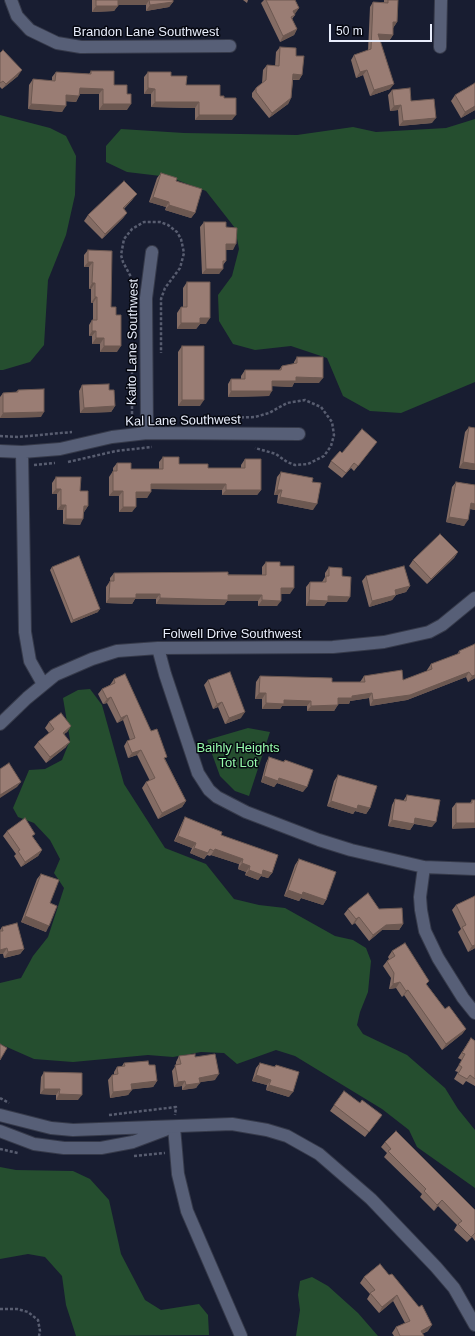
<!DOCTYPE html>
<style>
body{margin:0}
#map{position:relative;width:475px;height:1336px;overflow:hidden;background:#181d31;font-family:Helvetica,sans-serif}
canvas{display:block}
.scale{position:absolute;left:329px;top:24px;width:103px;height:18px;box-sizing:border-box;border:2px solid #e8edfb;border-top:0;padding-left:5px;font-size:12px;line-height:14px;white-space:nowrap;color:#e8edfb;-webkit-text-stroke:3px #060811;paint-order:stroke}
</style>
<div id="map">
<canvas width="475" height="1336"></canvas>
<div class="scale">50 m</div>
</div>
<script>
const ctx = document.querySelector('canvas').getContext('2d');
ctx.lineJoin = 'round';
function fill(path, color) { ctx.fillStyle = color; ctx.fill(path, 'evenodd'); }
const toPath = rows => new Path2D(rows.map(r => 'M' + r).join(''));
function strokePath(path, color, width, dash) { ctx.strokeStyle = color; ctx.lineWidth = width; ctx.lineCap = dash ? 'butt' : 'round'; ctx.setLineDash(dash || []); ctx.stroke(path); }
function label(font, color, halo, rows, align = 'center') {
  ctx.font = font + ' Helvetica,sans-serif'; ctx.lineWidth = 3; ctx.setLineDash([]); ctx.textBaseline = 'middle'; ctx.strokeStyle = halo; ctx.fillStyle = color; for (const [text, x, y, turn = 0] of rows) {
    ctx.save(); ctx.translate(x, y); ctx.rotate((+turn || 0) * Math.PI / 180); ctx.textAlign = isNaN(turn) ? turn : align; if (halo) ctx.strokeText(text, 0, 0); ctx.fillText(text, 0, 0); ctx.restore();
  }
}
fill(toPath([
 [0,115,50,128,66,136,76,156,75,195,66,235,48,280,44,345,30,362,3,370,0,370],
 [475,119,475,382,401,413,370,411,343,396,327,358,291,346,255,350,233,344,219,321,218,295,232,276,239,249,235,228,206,191,169,177,127,172,106,162,106,146,121,129,184,133,297,135,353,127,376,132,446,128],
 [90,689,102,705,124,784,165,848,206,864,234,899,259,905,285,908,335,936,353,940,366,948,371,961,368,992,360,1012,357,1025,363,1034,407,1055,445,1088,458,1109,475,1130,475,1188,417,1147,409,1130,382,1109,295,1056,276,1050,237,1064,224,1053,201,1052,173,1057,148,1055,73,1062,34,1059,0,1044,0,983,21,978,33,956,48,937,64,888,54,873,60,859,50,840,34,823,18,817,13,808,29,770,45,769,62,760,70,740,63,698,78,690],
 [248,728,270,732,249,796,235,791,220,776,207,740],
 [0,1167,16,1170,73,1171,90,1179,109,1200,121,1254,145,1300,161,1310,199,1304,208,1315,209,1335,76,1336,66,1305,62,1276,45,1257,28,1254,0,1259],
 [312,1277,328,1286,358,1313,378,1336,296,1336,300,1310,298,1295,300,1281]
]), '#254e2f');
const minor = toPath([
 [11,0,17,16,30,30,57,43,81,47,230,46],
 [440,47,441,0],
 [147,433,146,298,152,252],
 [0,451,22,452,60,449,112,437,147,433,299,434],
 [22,452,25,632,30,661,43,684],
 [158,648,165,674,198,773,209,790,217,797,246,812,319,840,351,850,424,867,475,869],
 [0,724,27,698,55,675,92,659,117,651,158,648,333,647,384,642,429,632,442,625,475,598],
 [424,867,420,897,421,910,425,931,438,958,463,998,475,1013],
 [174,1127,178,1174,187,1211,241,1336]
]);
const tertiary = toPath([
 [0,1115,51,1128,73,1130,232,1124,267,1130,287,1136,319,1154,371,1199,436,1267,454,1288,475,1325],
 [0,1131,34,1144,64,1148,101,1148,133,1142,165,1130]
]);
strokePath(minor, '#363a4a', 14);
strokePath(tertiary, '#363a4a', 14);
strokePath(toPath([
 [132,296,131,277,123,262,121,255,124,239,132,229,144,222,160,222,168,225,177,232,181,239,184,253,180,268,165,288,161,299,161,353],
 [132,371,132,420],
 [196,419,255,417,269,413,287,403,305,400,321,407,332,422,334,435,331,446,324,456,308,464,295,465,287,462,276,454,255,448],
 [0,436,18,437,72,432],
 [68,462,116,451,152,447],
 [34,465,55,463],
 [0,1098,9,1103],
 [109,1115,176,1107,175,1115],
 [0,1149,18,1153],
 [134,1156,165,1153],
 [0,1309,17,1309,28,1312,38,1320,40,1331,39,1336]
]), '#585d70', 2.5, [3, 2]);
strokePath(minor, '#575f77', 12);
strokePath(tertiary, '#575f77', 12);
fill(toPath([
 [92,0,173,0,173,2,169,7,146,11,146,5,118,5,114,11,92,12],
 [243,0,248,0,247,3],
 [264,0,295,0,299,8,294,14,295,15,292,19,297,29,294,35,280,42,261,3],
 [384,0,398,0,397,22,393,28,393,35,389,41,380,40,390,89,370,96,363,75,356,78,351,60,354,55,368,51,370,7,373,2,384,2],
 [280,47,296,56,302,75,299,80,293,80,291,98,288,104,269,118,252,97,252,93,256,88,262,83,263,70,267,65,275,66,276,52],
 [0,53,18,76,2,89,0,87],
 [91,71,114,85,127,110,99,110,99,94,80,94,76,102,66,101,62,112,28,109,29,85,33,79,52,81,52,77,56,72,89,74],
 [148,72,171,76,186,85,220,96,224,98,232,120,195,120,195,108,151,107,151,94,144,94,144,77],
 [392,90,411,101,432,123,399,126,398,110,390,111,388,95],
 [455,95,475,110,461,118,451,101],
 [161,173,176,181,195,213,191,218,165,210,166,207,149,202,157,178],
 [133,199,124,209,127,213,123,218,102,239,84,221,88,215],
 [204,222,226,227,233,250,226,250,226,261,223,265,219,274,202,274,200,227],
 [88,250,111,307,117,352,100,352,100,344,92,344,92,336,89,336,89,325,92,320,93,320,93,303,91,303,91,289,89,289,89,267,84,267,84,255],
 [187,282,206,324,200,324,196,329,177,329,177,313,181,307,183,307,183,288],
 [182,346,200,406,178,406,178,352],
 [297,357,319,383,294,383,292,387,272,386,269,396,228,397,228,384,231,379,241,379,241,376,245,370,279,370,282,366,294,364,294,362],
 [82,385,109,390,115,406,111,412,80,413,79,391],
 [18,390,41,417,0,418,0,397,3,393,16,392],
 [469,427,475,428,475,470,459,468,465,432],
 [373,447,354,471,351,468,342,478,328,467,331,461,342,453],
 [163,457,179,464,208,468,241,468,241,465,245,459,261,490,257,495,222,495,222,490,151,489,147,498,136,498,132,512,119,512,119,496,109,496,109,477,113,471,113,468,117,463,131,469,159,469,159,462],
 [281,472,312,482,313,510,277,503,278,495,274,495,277,477],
 [56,477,80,491,88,506,84,512,80,525,63,524,63,510,57,510,57,494,52,494,52,483],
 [456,482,475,485,475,510,470,509,464,526,446,522,452,487],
 [458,552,454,558,427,584,409,566,413,560],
 [266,562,280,566,290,594,281,594,277,606,258,606,258,601,227,601,224,605,156,604,156,599,135,599,132,604,106,603,106,587,110,581,110,578,114,573,262,575,262,567],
 [52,567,98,612,71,623,50,570],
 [329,567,342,576,347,602,327,602,324,606,306,606,306,587,310,582,322,582,325,577,325,573],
 [366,576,410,586,406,592,396,595,392,600,369,607,362,581],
 [459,651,475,678,468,682,466,677,407,700,370,706,369,698,350,701,349,704,338,704,334,711,307,711,307,706,282,706,280,709,262,709,262,699,255,699,256,682,260,676,332,682,360,682,364,676,403,680,427,671,427,670,431,664,457,655],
 [114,679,151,731,186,801,182,807,158,819,142,788,146,782,150,781,137,755,128,758,124,746,127,741,130,740,123,720,117,723,107,703,103,704,98,694,102,689,110,685],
 [208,680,241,718,225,724,218,707,213,709,204,685],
 [49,722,71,726,67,732,64,734,66,747,46,763,34,747,38,742,49,733,45,728],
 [269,757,283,762,285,760,303,792,277,783,274,787,261,782,266,763],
 [338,775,370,808,366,814,355,811,353,814,327,806,334,781],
 [407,795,432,827,414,824,410,830,388,826,392,805,395,799,403,801],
 [472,800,475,800,452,829,452,808,456,803,470,803],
 [185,817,221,835,272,873,268,878,261,876,258,880,245,875,246,872,238,869,239,864,211,855,210,856,207,855,204,859,190,853,192,848,174,841,182,823],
 [7,831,33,837,42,850,38,856,21,867,14,856,16,854,3,836],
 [299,859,326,900,323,905,301,898,299,901,284,896,295,865],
 [41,874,50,903,46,932,21,922,37,879],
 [475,896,475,948,468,952,458,932,461,929,452,910,456,905],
 [348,909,379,909,403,924,399,930,382,930,369,941,355,923,352,925,344,914],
 [2,927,24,949,20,954,4,958,3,954,0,954,0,930],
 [392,951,427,985,445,1009,466,1029,462,1034,442,1050,404,995,402,997,396,988,389,989,391,978,383,966,387,961,389,959,388,957],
 [471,1038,475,1041,475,1086,466,1081,463,1085,454,1079,458,1072,455,1071,462,1060,458,1058],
 [179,1056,195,1057,215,1080,199,1082,196,1088,182,1090,182,1086,174,1087,172,1071,176,1065,176,1062],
 [124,1063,149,1065,157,1081,153,1087,132,1089,128,1095,110,1098,108,1080,112,1075,114,1075,114,1072,117,1067,122,1066],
 [260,1063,274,1067,276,1065,289,1097,266,1090,267,1085,252,1081,256,1068],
 [44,1072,78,1100,56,1100,56,1095,40,1094,41,1077],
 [360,1103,382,1115,365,1137,330,1111,334,1105],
 [385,1142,475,1210,475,1241,472,1237,467,1242,454,1230,457,1225,438,1206,434,1211,420,1197,422,1194,384,1157,387,1153,381,1147],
 [380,1264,428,1331,422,1334,424,1336,394,1336,392,1333,396,1327,405,1323,393,1301,379,1313,367,1299,370,1294,360,1283,364,1277]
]), '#846c64');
fill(toPath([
 [118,0,149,0,146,5,114,5],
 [173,2,169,7,146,11,150,5],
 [96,6,118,6,114,11,92,12],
 [299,8,295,14,289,17,293,11],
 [393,22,397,22,393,28],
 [297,29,294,35,280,42,283,36],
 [378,34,393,35,389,41,374,40],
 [22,70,18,76,2,89,6,84],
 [367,70,363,75,356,78,360,72],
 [293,74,302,75,299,80,289,79],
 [394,84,390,89,370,96,374,90],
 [80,88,103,89,99,94,76,94],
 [148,88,155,89,151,94,144,94],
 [66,95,79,96,76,102,63,101],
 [291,98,288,104,269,118,272,113],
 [155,102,199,102,195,108,151,107],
 [31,104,66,106,62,112,28,109],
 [103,104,131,104,127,110,99,110],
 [401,105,398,110,390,111,394,106],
 [475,106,475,110,461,118,465,112],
 [199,115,236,115,232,120,195,120],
 [436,118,432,123,399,126,403,121],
 [137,194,133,199,119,213,123,208],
 [153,197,169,202,166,207,149,202],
 [169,205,195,213,191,218,165,210],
 [127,213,123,218,102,239,105,234],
 [226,244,236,244,233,250,222,250],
 [88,262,93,262,89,267,84,267],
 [206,269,223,269,219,274,202,274],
 [92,283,95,283,91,289,89,289],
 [95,297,97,297,93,303,91,303],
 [200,318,210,318,206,324,200,324,196,329,177,329,181,323],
 [92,331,96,331,92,336,89,336],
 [96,338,104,338,100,344,92,344],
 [104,346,121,346,117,352,100,352],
 [296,377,323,378,319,383,294,383,292,387,269,386,272,381],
 [231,391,272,391,269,396,228,397],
 [182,400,204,400,200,406,178,406],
 [115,406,111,412,80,413,84,408],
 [44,412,41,417,0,418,3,413],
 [463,462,475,464,475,470,459,468],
 [151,484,226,484,222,490,147,489],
 [56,489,61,489,57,494,52,494],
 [226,490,261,490,257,495,222,495],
 [277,490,282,490,278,495,274,495],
 [113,491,123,491,119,496,109,496],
 [136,492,151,492,147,498,132,498],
 [280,497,317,504,313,510,277,503],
 [471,503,475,504,475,510,467,508],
 [61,505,66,505,63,510,57,510],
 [84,506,88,506,84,512,80,512],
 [123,507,136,507,132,512,119,512],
 [449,517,468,520,464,526,446,522],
 [66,519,83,519,80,525,63,524],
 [458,552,454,558,427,584,431,579],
 [410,586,406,592,391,596,395,590],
 [281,588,294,588,290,594,277,594],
 [136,594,160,594,156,599,135,599,132,604,106,603,109,598],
 [228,595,262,595,258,601,227,601,224,605,156,604,160,598],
 [396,595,392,600,369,607,372,601],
 [328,596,350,597,347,602,327,602,324,606,306,606,309,600],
 [262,600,281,601,277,606,258,606],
 [100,609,98,612,71,623,73,620],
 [469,672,466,677,407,700,370,706,373,700],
 [475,675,475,678,468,682,472,676],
 [259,693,266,693,262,699,255,699],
 [372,693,369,698,350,701,349,704,334,704,338,698],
 [111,697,107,703,103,704,107,699],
 [284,700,311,701,307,706,282,706,280,709,262,709,266,703],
 [222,702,218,707,213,709,217,704],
 [338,705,334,711,307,711,311,706],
 [245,712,241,718,225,724,229,718],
 [127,715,123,720,117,723,121,718],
 [71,726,67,732,59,738,63,733],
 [70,742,66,747,46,763,50,757],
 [141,750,137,755,128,758,132,753],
 [264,776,279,778,307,787,303,792,277,783,274,787,261,782],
 [21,782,17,787,0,798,0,795],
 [186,801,182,807,158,819,162,813],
 [331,801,358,805,370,808,366,814,355,811,353,814,327,806],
 [415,818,436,822,432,827,411,823],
 [392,820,414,824,410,830,388,826],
 [456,823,475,823,475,828,452,829],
 [178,836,196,843,192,848,174,841],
 [194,848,208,853,204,859,190,853],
 [215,849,243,859,239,864,211,855],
 [42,850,38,856,21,867,25,862],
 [242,863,250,866,246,872,238,869],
 [249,870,263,870,272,873,268,878,261,876,258,880,245,875],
 [288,890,303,892,326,900,323,905,301,898,299,901,284,896],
 [25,916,49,926,46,932,21,922],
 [359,917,355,923,352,925,356,919],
 [403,924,399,930,382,930,369,941,373,935,386,925],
 [475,945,475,948,468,952,472,946],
 [7,948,3,954,0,954,0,950],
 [24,949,20,954,4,958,8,952],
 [400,982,396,988,389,989,393,984],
 [408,990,404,995,402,997,406,991],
 [466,1029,462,1034,442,1050,446,1044],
 [219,1074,215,1080,195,1083,199,1078],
 [256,1075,271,1080,267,1085,252,1081],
 [157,1081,153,1087,127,1090,131,1084],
 [185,1081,182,1086,174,1087,178,1082],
 [200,1083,196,1088,182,1090,186,1085],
 [269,1085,293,1092,289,1097,266,1090],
 [44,1089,60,1089,56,1095,40,1094],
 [132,1090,128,1095,110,1098,113,1092],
 [59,1094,82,1095,78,1100,56,1100],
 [442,1200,438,1206,434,1211,437,1205],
 [397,1295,393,1301,379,1313,382,1307],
 [432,1325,428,1331,417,1336,421,1331]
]), '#6c5851');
const building = toPath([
 [96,0,118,0,118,6,96,6,96,0],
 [149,0,173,0,173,2,150,5,149,0],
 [266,0,295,0,299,8,293,11,295,15,291,17,297,29,283,36,266,0],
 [388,0,398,0,397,22,393,22,393,35,378,34,394,84,374,90,367,70,360,72,354,55,371,49,373,2,388,3,388,0],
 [280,47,296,48,296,56,304,56,302,75,293,74,291,98,272,113,256,92,256,88,266,80,267,65,279,66,280,47],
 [3,50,22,70,6,84,3,81,0,83,0,53,3,50],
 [91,71,114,71,114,85,127,85,127,94,131,94,131,104,103,104,103,89,80,88,79,96,66,95,66,106,31,104,33,79,55,81,56,72,91,74,91,71],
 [148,72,171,72,171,76,187,76,186,85,220,85,220,96,224,96,224,98,236,98,236,115,199,115,199,102,155,102,155,89,148,88,148,72],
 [475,83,475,106,465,112,455,95,475,83],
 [410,88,411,101,434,99,436,118,403,121,401,105,394,106,392,90,410,88],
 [161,173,177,178,176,181,202,189,195,213,169,205,169,202,153,197,161,173],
 [124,181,137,194,123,208,127,213,105,234,88,215,124,181],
 [204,222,226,222,226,227,237,228,236,244,226,244,226,261,223,261,223,269,206,269,204,222],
 [88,250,112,251,111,307,116,307,116,315,121,315,121,346,104,346,104,338,96,338,96,331,92,331,92,320,97,320,97,297,95,297,95,283,92,283,93,262,88,262,88,250],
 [187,282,210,282,210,318,200,318,200,323,181,323,181,307,187,307,187,282],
 [182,346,204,346,204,400,182,400,182,346],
 [297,357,323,357,323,378,296,377,296,381,272,381,272,391,231,391,231,379,245,379,245,370,281,370,282,366,297,363,297,357],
 [109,384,109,390,114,390,115,406,84,408,82,385,109,384],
 [44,389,44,412,3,413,3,393,18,392,18,390,44,389],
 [469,427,475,428,475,464,463,462,469,427],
 [362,429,377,442,358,466,354,463,346,473,331,461,340,451,342,453,362,429],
 [163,457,179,457,179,464,208,464,208,468,245,468,245,459,261,459,261,490,226,490,226,484,151,484,151,492,136,492,136,507,123,507,123,491,113,491,113,471,117,471,117,463,131,463,131,469,163,469,163,457],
 [281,472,313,478,312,482,321,483,317,504,280,497,282,490,277,490,281,472],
 [56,477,81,477,80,491,88,491,88,506,84,506,83,519,66,519,66,505,61,505,61,489,56,489,56,477],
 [456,482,475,485,475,504,471,503,468,520,449,517,456,482],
 [440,534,458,552,431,579,413,560,440,534],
 [79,556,100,609,73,620,52,567,79,556],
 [266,562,280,562,280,566,294,566,294,588,281,588,281,601,262,600,262,595,228,595,228,600,160,598,160,594,136,594,136,598,109,598,110,581,114,581,114,573,228,572,228,575,266,575,266,562],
 [404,566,410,586,395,590,396,595,372,601,366,576,404,566],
 [329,567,342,568,342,576,351,577,350,597,328,596,328,601,309,600,310,582,326,582,326,576,329,576,329,567],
 [475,644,475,675,472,676,469,672,410,695,373,700,372,693,352,696,352,698,338,698,338,705,311,706,311,701,284,700,284,704,266,703,266,693,259,693,260,676,332,678,332,682,365,682,364,676,402,670,403,680,432,669,431,664,460,653,459,651,475,644],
 [230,672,245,712,229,718,222,702,217,704,208,680,230,672],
 [125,674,151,731,157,729,167,757,164,758,186,801,162,813,146,782,155,778,141,750,132,753,127,741,135,738,127,715,121,718,111,697,107,699,102,689,115,683,114,679,125,674],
 [61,713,71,726,63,733,70,742,50,757,38,742,54,729,49,722,61,713],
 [269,757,284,762,285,760,313,770,307,787,279,778,278,781,264,776,269,757],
 [9,763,21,782,0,795,0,769,9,763],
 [338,775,377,786,370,808,358,805,357,809,331,801,338,775],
 [407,795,440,800,436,822,415,818,414,824,392,820,395,799,406,801,407,795],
 [472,800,475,800,475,823,456,823,456,803,472,803,472,800],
 [185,817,222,832,221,835,278,855,272,873,263,870,262,875,249,870,250,866,242,863,243,859,215,849,214,851,210,849,208,853,194,848,196,843,178,836,185,817],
 [25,818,35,834,32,836,42,850,25,862,18,851,20,850,7,831,25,818],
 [299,859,336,872,326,900,303,892,302,895,288,890,299,859],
 [41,874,59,880,50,903,57,906,49,926,25,916,41,874],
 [368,893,379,909,402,908,403,924,386,925,373,935,359,917,356,919,348,909,368,893],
 [475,896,475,945,472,946,462,927,466,925,456,905,475,896],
 [17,923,24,949,8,952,7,948,0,950,0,931,3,931,2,927,17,923],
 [405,943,429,981,426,984,445,1009,449,1006,466,1029,446,1044,408,990,406,991,400,982,393,984,394,973,387,961,395,956,392,951,405,943],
 [471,1038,475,1041,475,1079,470,1075,467,1079,458,1074,462,1067,459,1065,465,1054,462,1053,471,1038],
 [0,1044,7,1048,0,1060,0,1044],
 [195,1054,195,1057,215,1054,219,1074,199,1078,200,1083,186,1085,185,1081,178,1082,175,1065,181,1064,179,1056,195,1054],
 [148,1061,149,1065,155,1065,157,1081,131,1084,132,1090,113,1092,112,1075,118,1074,117,1067,125,1066,124,1063,148,1061],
 [260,1063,275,1067,276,1065,299,1072,293,1092,269,1085,271,1080,256,1075,260,1063],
 [44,1072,82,1073,82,1095,59,1094,60,1089,44,1089,44,1072],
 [344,1091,360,1103,362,1100,382,1115,369,1132,334,1105,344,1091],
 [396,1131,475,1210,475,1233,471,1237,458,1224,462,1221,442,1200,437,1205,424,1191,426,1189,388,1151,391,1149,385,1142,396,1131],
 [380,1264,389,1275,392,1274,419,1307,422,1305,432,1325,421,1331,424,1336,400,1336,396,1327,410,1321,397,1295,382,1307,370,1293,375,1290,364,1277,380,1264]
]);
fill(building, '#9a7d74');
strokePath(building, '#6c5851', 1);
label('13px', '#e8edfb', '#060811', [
 ["Brandon Lane Southwest",146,32],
 ["Kaito Lane Southwest",133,342,-89],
 ["Kal Lane Southwest",183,421,-1],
 ["Folwell Drive Southwest",232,634]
]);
label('13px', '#96fbab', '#060811', [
 ["Baihly Heights",238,748],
 ["Tot Lot",238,763]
]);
</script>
